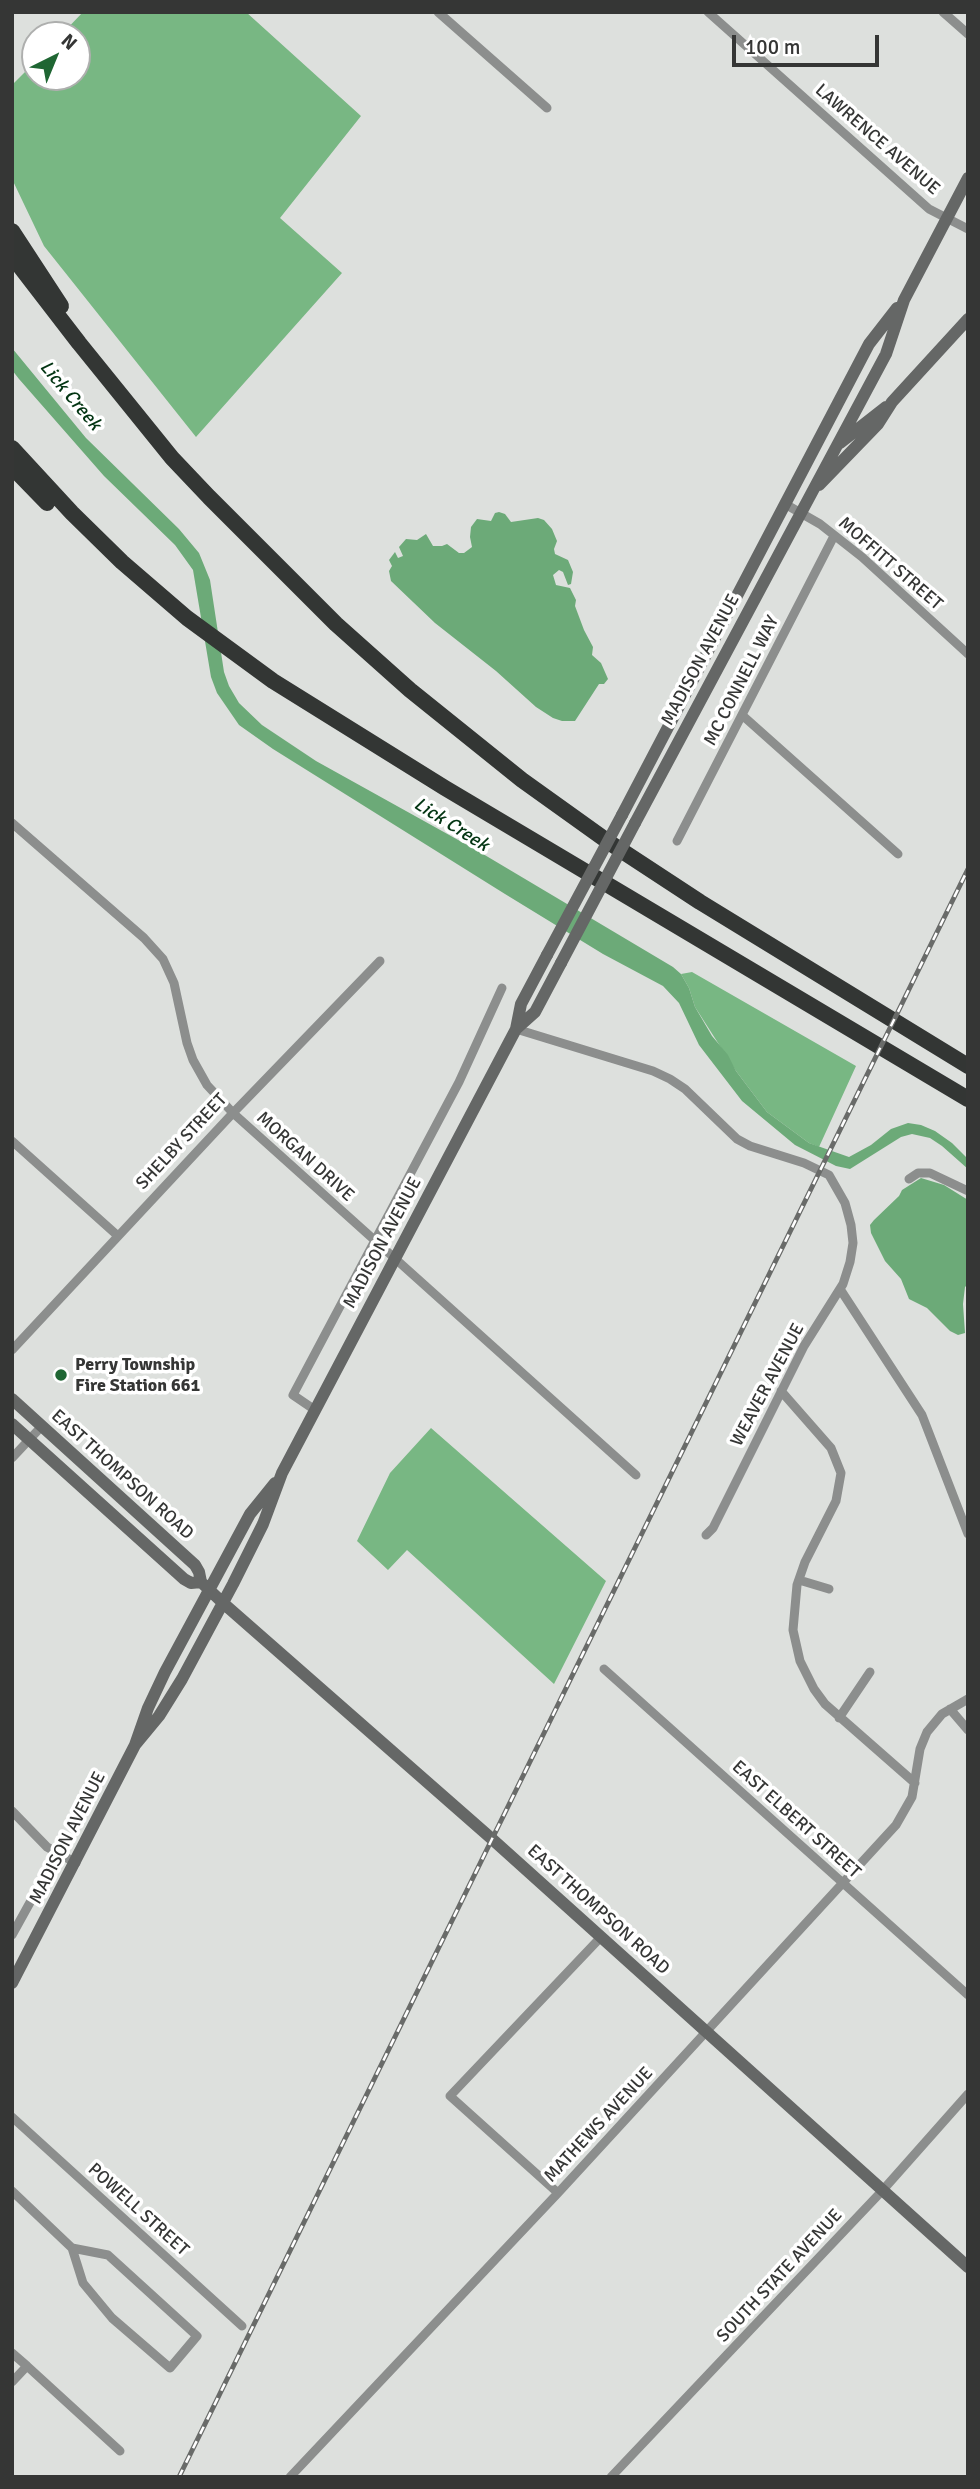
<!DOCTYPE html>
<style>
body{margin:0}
#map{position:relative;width:980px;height:2489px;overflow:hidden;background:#dde0dd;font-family:Signika,sans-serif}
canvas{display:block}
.frame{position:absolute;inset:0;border:14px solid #353635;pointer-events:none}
.north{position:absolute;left:21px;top:21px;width:70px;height:70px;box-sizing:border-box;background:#fff;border:2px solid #aeafae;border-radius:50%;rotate:43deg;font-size:19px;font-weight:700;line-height:28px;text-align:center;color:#353635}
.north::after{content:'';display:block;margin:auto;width:24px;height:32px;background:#1f6633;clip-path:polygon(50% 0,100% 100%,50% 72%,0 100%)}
.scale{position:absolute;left:732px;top:35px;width:147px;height:32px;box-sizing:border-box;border:4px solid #353635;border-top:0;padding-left:9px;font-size:21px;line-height:24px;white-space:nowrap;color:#353635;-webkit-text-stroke:5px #fff;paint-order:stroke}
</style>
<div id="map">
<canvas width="980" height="2489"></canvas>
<div class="frame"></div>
<div class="north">N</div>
<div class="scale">100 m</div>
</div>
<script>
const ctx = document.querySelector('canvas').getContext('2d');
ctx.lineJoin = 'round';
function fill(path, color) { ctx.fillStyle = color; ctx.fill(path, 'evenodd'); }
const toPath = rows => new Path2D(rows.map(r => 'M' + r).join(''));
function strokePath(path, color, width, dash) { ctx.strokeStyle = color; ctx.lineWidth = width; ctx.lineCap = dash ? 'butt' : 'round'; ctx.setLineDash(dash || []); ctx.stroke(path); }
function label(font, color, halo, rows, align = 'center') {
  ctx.font = font + ' Signika,sans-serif'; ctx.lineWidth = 7; ctx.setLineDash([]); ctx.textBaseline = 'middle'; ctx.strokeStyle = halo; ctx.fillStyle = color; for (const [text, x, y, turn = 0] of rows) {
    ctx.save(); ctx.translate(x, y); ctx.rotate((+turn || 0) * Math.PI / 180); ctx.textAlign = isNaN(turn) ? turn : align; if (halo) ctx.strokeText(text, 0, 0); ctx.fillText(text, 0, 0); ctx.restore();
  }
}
fill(toPath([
 [83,12,246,12,361,116,280,218,342,273,196,437,44,246,12,179,12,85,35,62,35,77,77,77,77,35,61,35],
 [692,972,856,1066,819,1147,809,1143,767,1112,736,1071,695,1007,689,988,681,974],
 [431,1428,606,1581,554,1684,407,1550,388,1570,357,1541,390,1473]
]), '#78b783');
fill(toPath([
 [12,348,86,438,179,529,199,553,210,580,224,672,229,686,239,703,262,725,316,761,478,851,673,967,681,974,689,988,695,1007,712,1036,728,1055,736,1071,767,1112,809,1143,849,1157,871,1145,891,1129,908,1123,921,1125,935,1131,952,1143,968,1159,968,1169,942,1146,930,1138,912,1134,901,1137,850,1169,836,1166,795,1145,742,1101,699,1045,679,1003,663,986,603,954,505,894,273,749,239,725,217,693,211,677,193,570,175,545,104,476,19,379,12,370],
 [499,512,505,514,511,522,538,518,544,520,552,529,557,541,554,549,555,554,568,560,573,572,571,584,568,585,563,572,559,570,553,575,556,585,570,588,576,600,575,606,584,630,593,647,592,655,601,663,608,679,604,684,599,684,575,721,562,721,553,718,536,707,496,671,435,623,391,581,389,571,392,566,389,560,395,552,398,558,403,556,399,547,406,539,417,540,426,534,433,546,442,546,447,544,459,553,464,553,472,547,470,537,471,527,477,519,491,521,495,513],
 [921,1178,944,1185,968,1200,968,1284,965,1287,963,1304,965,1333,958,1335,950,1331,927,1308,909,1299,901,1279,885,1261,871,1233,870,1225,874,1220,899,1196,902,1190]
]), '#6caa78');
strokePath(toPath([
 [438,12,547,108],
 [708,12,929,209,968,229],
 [943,12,968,34],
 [785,504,820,524,862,557,968,654],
 [742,715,898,854],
 [12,823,144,938,163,959,174,983,187,1043,193,1060,207,1085,233,1113,636,1475],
 [677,841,834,536],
 [516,1029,653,1071,670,1079,685,1089,737,1139,750,1146,804,1163,829,1175,845,1203,851,1225,853,1243,850,1262,843,1284,804,1346,713,1528,706,1535],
 [12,1141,118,1236],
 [909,1179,918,1173,930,1173,968,1191],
 [840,1289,922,1415,968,1534],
 [12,1350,233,1113,380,961],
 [781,1391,831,1448,841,1473,836,1501,805,1562,797,1585,793,1630,800,1661,814,1689,825,1704,915,1783],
 [315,1410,293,1395,459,1082,502,988],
 [12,1458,42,1426],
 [799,1580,829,1589],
 [604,1669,968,1995],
 [950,1709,968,1730],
 [839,1718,870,1672],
 [12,1811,47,1847,76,1863],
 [12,1935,58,1852],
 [12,2117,242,2326],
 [12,2191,72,2248,83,2283,112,2318,170,2368,197,2336,108,2255,72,2248],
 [558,2193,450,2096,601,1937],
 [12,2353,27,2366,12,2382],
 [27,2366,120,2451],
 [290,2477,558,2193,896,1825,912,1797,920,1749,927,1732,942,1714,968,1699],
 [611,2477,882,2191,968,2094]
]), '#8c8e8d', 9);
strokePath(toPath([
 [840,443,886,407],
 [819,485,878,424,892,402,968,319],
 [622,815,869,344,897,308],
 [635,823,886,354,904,300,968,178],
 [516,1029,535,1012,561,963],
 [12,1399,195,1565,199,1572,201,1582,223,1603,492,1839,968,2267],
 [12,1424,184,1579,191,1583,201,1582],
 [135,1745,159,1716,182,1679,233,1584,263,1524,282,1473,516,1029,521,1004,547,955],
 [12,1983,135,1745,148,1708,165,1672,250,1514,275,1483]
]), '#656766', 12);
strokePath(toPath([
 [12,231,61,306],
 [12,256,79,343,172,458,209,497,336,624,410,690,522,780,610,843,700,902,968,1066],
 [12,448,72,513,122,562,187,618,273,681,445,788,968,1099],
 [12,467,47,503]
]), '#333634', 16);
const rail = toPath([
 [179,2477,968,869]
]);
strokePath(rail, '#696b69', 5);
strokePath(rail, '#fff', 2.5, [8]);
strokePath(toPath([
 [547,955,622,815],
 [561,963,635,823]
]), '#656766', 12);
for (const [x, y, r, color] of [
 [61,1375,7,"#1f6633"]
]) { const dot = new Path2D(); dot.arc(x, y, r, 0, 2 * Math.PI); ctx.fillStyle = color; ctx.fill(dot); strokePath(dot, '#fff', 2.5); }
label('18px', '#353635', '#fff', [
 ["LAWRENCE AVENUE",877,140,41],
 ["MOFFITT STREET",890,564,41],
 ["MADISON AVENUE",701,660,-62],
 ["MC CONNELL WAY",742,681,-63],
 ["SHELBY STREET",182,1142,-47],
 ["MORGAN DRIVE",305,1157,42],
 ["MADISON AVENUE",383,1243,-62],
 ["WEAVER AVENUE",768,1385,-62],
 ["EAST THOMPSON ROAD",122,1475,42],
 ["EAST ELBERT STREET",796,1820,42],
 ["MADISON AVENUE",68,1838,-63],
 ["EAST THOMPSON ROAD",598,1910,42],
 ["MATHEWS AVENUE",599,2125,-47],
 ["POWELL STREET",138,2210,42],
 ["SOUTH STATE AVENUE",780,2276,-47]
]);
label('bold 18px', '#353635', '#fff', [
 ["Perry Township",75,1365],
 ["Fire Station 661",75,1386]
], 'left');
label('italic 19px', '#033513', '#fff', [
 ["Lick Creek",70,396,50],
 ["Lick Creek",451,825,32]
]);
</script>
